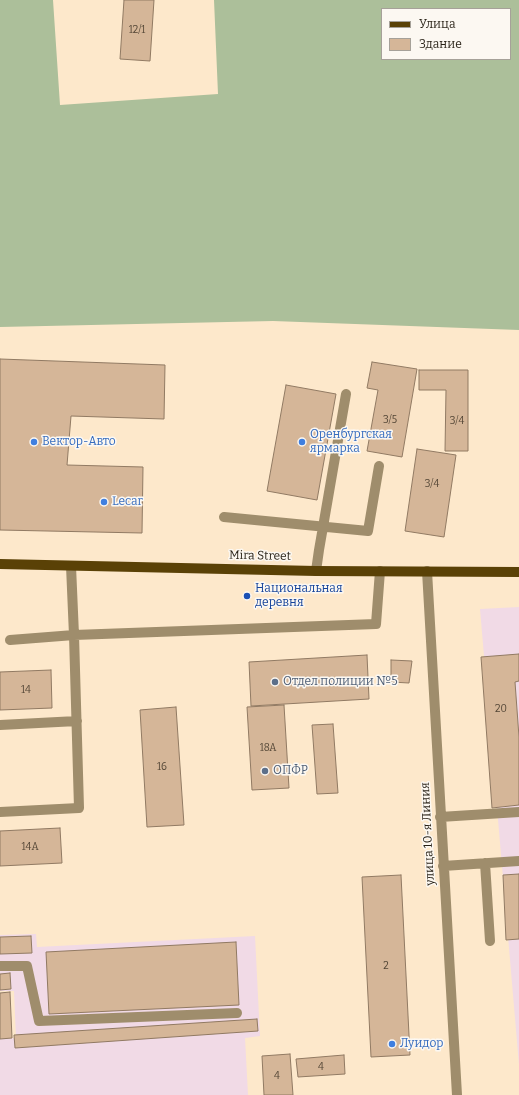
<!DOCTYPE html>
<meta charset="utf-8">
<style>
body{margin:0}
#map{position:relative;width:519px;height:1095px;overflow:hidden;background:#fde8cb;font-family:Bitter,serif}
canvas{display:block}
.legend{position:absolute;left:381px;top:8px;width:130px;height:52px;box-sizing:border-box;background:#fcf8f2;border:1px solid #a6a199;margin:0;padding:5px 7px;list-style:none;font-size:12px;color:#261f14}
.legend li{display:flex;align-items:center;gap:8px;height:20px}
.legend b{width:20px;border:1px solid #a6a199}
</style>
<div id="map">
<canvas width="519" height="1095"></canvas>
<ul class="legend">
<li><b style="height:5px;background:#5a4106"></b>Улица</li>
<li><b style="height:11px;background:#d5b698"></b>Здание</li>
</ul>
</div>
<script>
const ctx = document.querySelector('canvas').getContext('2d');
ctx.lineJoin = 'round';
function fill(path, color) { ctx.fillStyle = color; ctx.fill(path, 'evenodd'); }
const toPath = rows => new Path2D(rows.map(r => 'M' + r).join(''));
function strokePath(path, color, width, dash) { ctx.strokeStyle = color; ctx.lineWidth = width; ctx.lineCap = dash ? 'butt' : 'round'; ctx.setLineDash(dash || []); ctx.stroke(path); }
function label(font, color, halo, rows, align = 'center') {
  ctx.font = font + ' Bitter,serif'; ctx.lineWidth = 3; ctx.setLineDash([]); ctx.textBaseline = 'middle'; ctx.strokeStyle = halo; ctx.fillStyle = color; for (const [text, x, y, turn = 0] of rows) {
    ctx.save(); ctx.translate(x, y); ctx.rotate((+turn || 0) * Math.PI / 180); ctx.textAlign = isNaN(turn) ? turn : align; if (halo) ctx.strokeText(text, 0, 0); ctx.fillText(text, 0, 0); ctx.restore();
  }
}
fill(toPath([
 [519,607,519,1065,480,609],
 [36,934,37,947,255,936,260,1036,245,1038,248,1095,0,1095,0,1039,16,1038,14,991,0,991,0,935]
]), '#f1dae6');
fill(toPath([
 [0,0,53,0,60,105,218,94,214,0,519,0,519,330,273,321,0,327],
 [382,9,510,9,510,59,382,59]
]), '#acbf9a');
const building = toPath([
 [124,0,154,0,150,61,120,59,124,0],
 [0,359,165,365,164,419,71,416,67,465,143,467,142,533,0,530,0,359],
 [372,362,417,369,402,457,367,451,378,390,367,388,372,362],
 [419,370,468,370,468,451,445,451,446,390,419,390,419,370],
 [286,385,336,394,317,500,267,491,286,385],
 [417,449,456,455,444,537,405,531,417,449],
 [519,654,519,681,515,682,519,737,519,805,492,808,481,657,519,654],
 [367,655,369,699,251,706,249,662,367,655],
 [391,660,412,661,409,683,391,682,391,660],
 [51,670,52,708,0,710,0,672,51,670],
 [284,705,289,788,252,790,247,707,284,705],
 [176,707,184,825,147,827,140,710,176,707],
 [333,724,338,793,317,794,312,725,333,724],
 [60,828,62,863,0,866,0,831,60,828],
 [519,874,519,939,506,940,503,875,519,874],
 [401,875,410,1055,371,1057,362,877,401,875],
 [31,936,32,953,0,954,0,937,31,936],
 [236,942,239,1005,49,1014,46,952,236,942],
 [10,973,11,989,0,990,0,974,10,973],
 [10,992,12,1038,0,1039,0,993,10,992],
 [257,1019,258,1031,15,1048,14,1035,257,1019],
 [290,1054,293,1095,264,1095,262,1056,290,1054],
 [344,1055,345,1074,298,1077,296,1059,344,1055]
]);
fill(building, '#d5b698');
strokePath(building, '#917a63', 1);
strokePath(toPath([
 [224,517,368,531,379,466],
 [316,571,319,550,346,394],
 [427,571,457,1095],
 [10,640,74,635,376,624,380,571],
 [0,725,77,721],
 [0,812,79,808,74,635,71,566],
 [440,817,519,812],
 [485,863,490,941],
 [443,866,519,861],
 [0,966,27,966,39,1021,237,1013]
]), '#9f8d6c', 10);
strokePath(toPath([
 [0,564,316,571,519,572]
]), '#5a4106', 10);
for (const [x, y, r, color] of [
 [34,442,4,"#3f7fe0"],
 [302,442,4,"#3f7fe0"],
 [104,502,4,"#3f7fe0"],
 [247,596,4,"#1a4fb4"],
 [275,682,4,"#5c6f8a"],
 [265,771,4,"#5c6f8a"],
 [392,1044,4,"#3f7fe0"]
]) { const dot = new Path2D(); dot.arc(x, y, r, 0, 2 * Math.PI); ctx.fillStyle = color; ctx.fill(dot); strokePath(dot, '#fcf8f2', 1.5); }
label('10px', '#524535', null, [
 ["12/1",137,30],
 ["3/5",390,420],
 ["3/4",457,421],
 ["3/4",432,484],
 ["14",26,690],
 ["20",501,709],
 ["18А",268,748],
 ["16",162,767],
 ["14А",30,847],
 ["2",386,966],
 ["4",321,1067],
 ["4",277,1076]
]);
label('12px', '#366cbe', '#fcf8f2', [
 ["Оренбургская",310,435],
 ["ярмарка",310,449],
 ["Вектор-Авто",42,442],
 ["Lecar",112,502],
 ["Луидор",400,1044]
], 'left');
label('12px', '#261f14', '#fcf8f2', [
 ["Mira Street",260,556,1],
 ["улица 10-я Линия",428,834,-93]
]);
label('12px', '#164399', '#fcf8f2', [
 ["Национальная",255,589],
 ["деревня",255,603]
], 'left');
label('12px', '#4e5e75', '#fcf8f2', [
 ["Отдел полиции №5",283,682],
 ["ОПФР",273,771]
], 'left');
</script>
